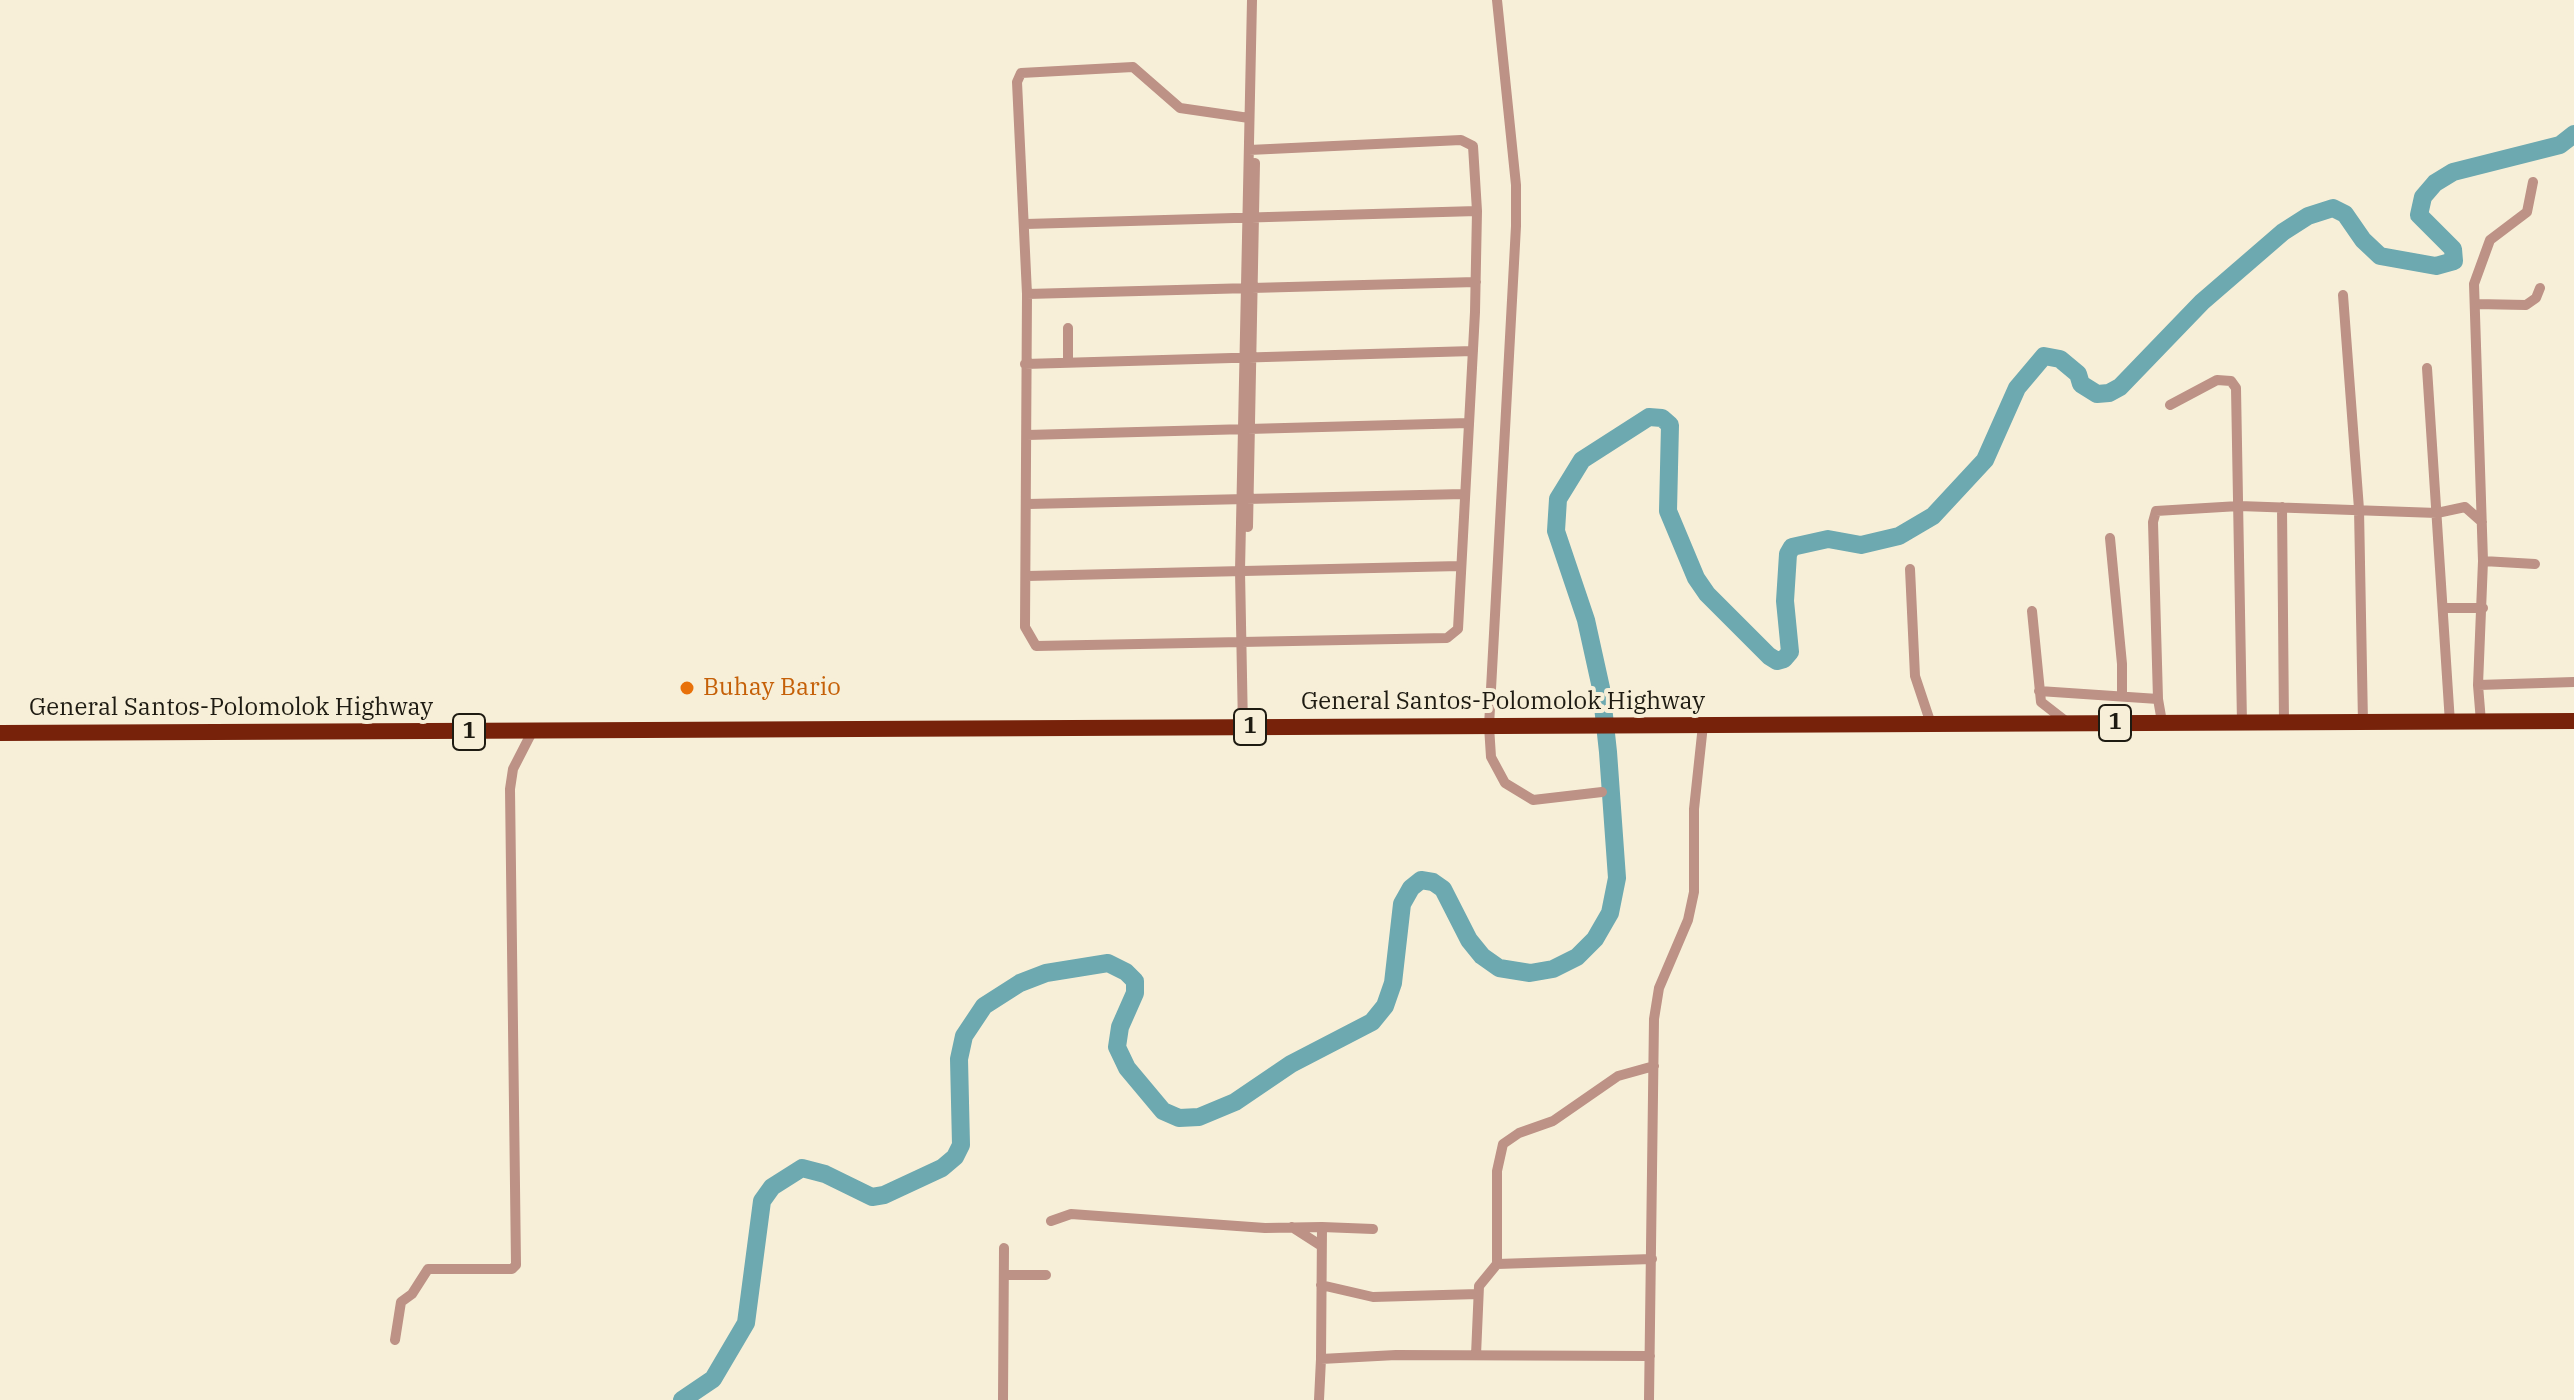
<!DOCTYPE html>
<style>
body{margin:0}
canvas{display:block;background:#f7efd8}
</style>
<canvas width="2574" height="1400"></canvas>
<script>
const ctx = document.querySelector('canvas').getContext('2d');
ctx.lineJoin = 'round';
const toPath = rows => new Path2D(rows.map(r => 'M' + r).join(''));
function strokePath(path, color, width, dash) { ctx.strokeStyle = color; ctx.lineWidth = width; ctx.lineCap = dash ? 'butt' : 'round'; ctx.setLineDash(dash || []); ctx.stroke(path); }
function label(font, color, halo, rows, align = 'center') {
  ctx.font = font + ' "IBM Plex Serif",serif'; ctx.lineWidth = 8; ctx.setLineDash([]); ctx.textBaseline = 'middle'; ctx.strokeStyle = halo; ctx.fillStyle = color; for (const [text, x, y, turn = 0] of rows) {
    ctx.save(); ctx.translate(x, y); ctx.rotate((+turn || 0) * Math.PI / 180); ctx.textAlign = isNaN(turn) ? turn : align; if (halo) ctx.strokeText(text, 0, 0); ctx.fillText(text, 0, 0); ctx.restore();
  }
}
strokePath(toPath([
 [682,1400,713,1379,746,1323,762,1201,772,1187,802,1168,825,1174,872,1197,884,1195,942,1168,955,1157,961,1145,959,1059,964,1036,984,1006,1020,983,1046,973,1108,963,1126,972,1135,981,1135,993,1120,1027,1117,1047,1127,1068,1163,1111,1179,1118,1199,1117,1235,1102,1291,1064,1372,1022,1385,1006,1393,983,1402,904,1411,888,1421,880,1433,882,1443,889,1469,940,1482,956,1499,968,1530,973,1553,969,1577,957,1595,939,1610,913,1617,878,1608,752,1601,688,1586,620,1556,531,1558,499,1582,460,1649,417,1662,418,1670,425,1668,511,1696,578,1707,594,1769,656,1777,661,1784,659,1790,652,1785,601,1788,554,1792,547,1828,539,1861,545,1899,536,1933,516,1985,460,2017,388,2044,356,2060,359,2078,374,2081,384,2097,394,2109,393,2120,387,2202,302,2283,232,2308,216,2333,208,2345,214,2363,240,2380,256,2436,266,2454,261,2453,249,2419,215,2423,197,2435,183,2453,172,2560,145,2574,134]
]), '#6da9b0', 18);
strokePath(toPath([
 [1497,0,1516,185,1516,226,1489,726,1491,757,1505,783,1533,800,1602,792],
 [1249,150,1461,140,1473,146,1477,211,1475,312,1458,629,1447,638,1036,646,1025,627,1027,294,1476,282],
 [1026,224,1477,211],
 [1027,294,1017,82,1021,73,1133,67,1180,108,1249,118],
 [2343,295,2359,509,2363,723],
 [2476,304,2526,305,2536,298,2540,288],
 [1068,362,1068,328],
 [1025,364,1473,351],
 [2427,368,2450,723],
 [2170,405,2217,380,2231,381,2236,388,2242,723],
 [1027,435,1469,423],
 [1028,504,1464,494],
 [2282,507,2284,723],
 [1248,527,1255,163],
 [2110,538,2122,664,2122,694],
 [2483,561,2535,564],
 [1910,569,1915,676,1931,724],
 [1027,576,1460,566],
 [2443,608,2483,608],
 [2032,611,2041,702,2068,723],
 [2478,685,2574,682],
 [2039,691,2158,699,2162,722],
 [2158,699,2153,522,2156,511,2239,506,2437,513,2465,507,2482,522],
 [2481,722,2478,685,2483,561,2474,284,2490,240,2527,212,2533,182],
 [1243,728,1240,571,1252,0],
 [1051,1221,1071,1214,1265,1228,1322,1227],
 [1292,1227,1320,1245],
 [1497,1264,1497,1171,1503,1144,1519,1133,1553,1121,1618,1076,1654,1066],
 [1004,1275,1046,1275],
 [1321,1285,1373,1297,1478,1294],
 [395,1340,401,1302,412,1294,428,1269,512,1269,516,1265,510,789,513,769,532,732],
 [1476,1355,1479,1286,1497,1264,1652,1259],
 [1321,1359,1322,1227,1373,1229],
 [1003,1400,1004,1248],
 [1319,1400,1321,1359,1396,1355,1650,1356],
 [1649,1400,1654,1019,1659,988,1688,920,1694,892,1694,809,1703,725]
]), '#bd9286', 10);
strokePath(toPath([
 [0,733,2574,721]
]), '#77220a', 16);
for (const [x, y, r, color] of [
 [687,688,8,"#e8710a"]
]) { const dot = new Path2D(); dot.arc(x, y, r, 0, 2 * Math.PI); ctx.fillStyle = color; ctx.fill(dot); strokePath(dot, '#f7efd8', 3); }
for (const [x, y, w] of [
 [2115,723,32],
 [1250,727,32],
 [469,732,32]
]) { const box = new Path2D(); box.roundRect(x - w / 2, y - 18, w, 36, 6); ctx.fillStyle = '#f7efd8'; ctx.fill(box); strokePath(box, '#1e1b12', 2); }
label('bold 22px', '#1e1b12', null, [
 ["1",2115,723],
 ["1",1250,727],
 ["1",469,732]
]);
label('24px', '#c56008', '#f7efd8', [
 ["Buhay Bario",703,688]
], 'left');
label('24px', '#1e1b12', '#f7efd8', [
 ["General Santos-Polomolok Highway",1503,702],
 ["General Santos-Polomolok Highway",231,708]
]);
</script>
